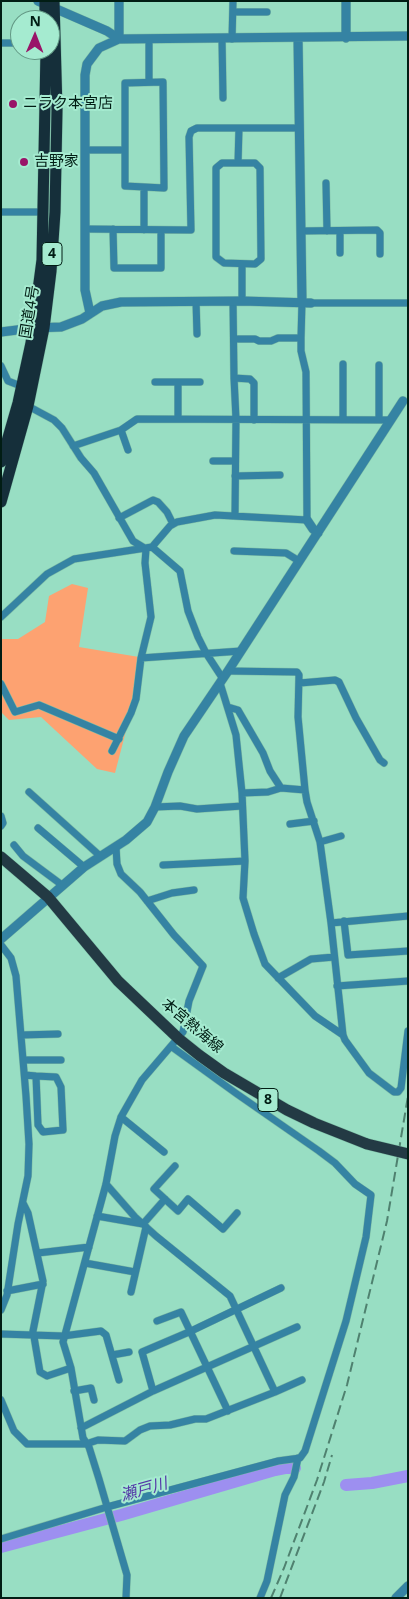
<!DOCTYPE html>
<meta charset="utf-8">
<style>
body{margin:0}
#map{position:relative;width:409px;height:1599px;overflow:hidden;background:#98dec3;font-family:"Open Sans",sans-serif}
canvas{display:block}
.frame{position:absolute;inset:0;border:2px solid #011d14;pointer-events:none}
.north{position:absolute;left:10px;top:10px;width:50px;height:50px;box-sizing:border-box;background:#a5ebd0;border:1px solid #639985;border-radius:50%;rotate:1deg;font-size:14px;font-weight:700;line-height:20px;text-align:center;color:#011d14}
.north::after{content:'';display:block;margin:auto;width:18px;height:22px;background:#991468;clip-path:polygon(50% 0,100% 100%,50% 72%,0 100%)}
</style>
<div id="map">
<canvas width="409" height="1599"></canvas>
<div class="frame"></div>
<div class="north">N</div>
</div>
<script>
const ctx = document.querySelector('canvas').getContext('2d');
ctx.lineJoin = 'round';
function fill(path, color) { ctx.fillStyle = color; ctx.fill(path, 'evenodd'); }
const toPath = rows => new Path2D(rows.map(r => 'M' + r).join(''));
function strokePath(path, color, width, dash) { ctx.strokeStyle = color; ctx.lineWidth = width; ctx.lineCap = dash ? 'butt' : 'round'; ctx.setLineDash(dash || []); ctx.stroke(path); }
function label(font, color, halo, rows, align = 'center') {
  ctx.font = font + ' "Open Sans","Noto Sans JP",sans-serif'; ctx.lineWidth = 4; ctx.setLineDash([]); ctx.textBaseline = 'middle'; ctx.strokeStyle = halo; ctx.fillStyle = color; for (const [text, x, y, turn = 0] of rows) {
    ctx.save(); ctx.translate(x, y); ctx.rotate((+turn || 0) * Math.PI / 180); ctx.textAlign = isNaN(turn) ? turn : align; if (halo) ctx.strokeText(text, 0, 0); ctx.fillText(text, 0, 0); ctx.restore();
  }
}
fill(toPath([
 [72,584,88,588,79,647,139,657,133,704,115,773,97,769,41,717,9,720,1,712,1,639,18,639,45,622,49,596]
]), '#fda271');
strokePath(toPath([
 [346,1485,372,1483,408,1476],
 [1,1547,121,1515,275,1470,285,1468,295,1468]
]), '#9d8ff0', 12);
const minor = toPath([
 [233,12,267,12],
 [222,39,223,98],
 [232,39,233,1],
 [1,43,20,43],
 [149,82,149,39],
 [163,82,164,188,125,186,125,83,163,82],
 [85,150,125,150],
 [238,163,255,163,260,168,261,259,255,264,224,263,216,257,216,168,222,163,238,163,239,128],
 [326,183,327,231],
 [1,212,44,212],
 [86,229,191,230,189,137,191,131,197,128,299,128],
 [113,229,114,268,161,268,161,230],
 [144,230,144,187],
 [301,231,377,230,380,233,380,254],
 [340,231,340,253],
 [242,264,242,301],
 [196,301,197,334],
 [233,301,234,378,236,419,235,515],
 [311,303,408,303],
 [234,339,255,339,259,341,271,341,278,338,301,338],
 [1,366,8,381,21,386],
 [234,378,250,379,254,383,254,420],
 [155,382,200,382],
 [28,406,54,420,62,428,81,458,94,473,133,541,146,549,145,563,151,617,141,658,241,651],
 [178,419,178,382],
 [343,419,343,364],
 [379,420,379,365],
 [121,430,128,450],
 [73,446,121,430,137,419,391,420],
 [213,461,235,461],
 [235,476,280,475],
 [119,518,153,500,158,502,167,512,173,524],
 [152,547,180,571,188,611,198,637,206,653,223,679],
 [234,551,286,553,299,561],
 [1,617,47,574,74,559,152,547,170,526,177,522,215,515,307,520,306,372,301,351,301,338,302,302],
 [228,671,297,672,299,675,298,717,305,790,307,802,320,842,331,923,343,1035,345,1040,369,1073,394,1092,398,1092,401,1088,408,1031],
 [220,683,236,735,242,793,245,861,243,898,254,934,265,964,315,1016,343,1035],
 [300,683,335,680,339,682,356,718,380,760,384,763],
 [1,684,15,712,39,705,119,739],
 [228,707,238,710,263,753,270,771,281,788],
 [112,751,131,713,136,699,141,658],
 [29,792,99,855],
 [242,793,268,792,281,788,305,790],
 [155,807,180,806,197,809,242,806],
 [1,816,3,823,1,826],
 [290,824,314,821],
 [38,828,84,867],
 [320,842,341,836],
 [14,845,23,856,62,885],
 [116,847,117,864,121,874,140,892,174,935,203,966,189,1001,183,1032,142,1080,121,1117,115,1136,106,1184,63,1342,71,1368,83,1438,89,1447,99,1479,127,1575,126,1598],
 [163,865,245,861],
 [147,901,172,893,194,890],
 [344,921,348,955,408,951],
 [331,923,408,916],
 [1,945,11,958,16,976,26,1096,29,1144,28,1176,18,1224,7,1295,1,1310],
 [278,978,311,959,334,957],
 [337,986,408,981],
 [21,1035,58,1034],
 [23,1060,61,1060],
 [25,1075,36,1076,56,1077,61,1087,63,1130,43,1132,38,1125,36,1076],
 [121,1117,164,1152],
 [175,1166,154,1189,178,1211,188,1199,223,1229,237,1213],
 [23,1203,28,1213,43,1281,33,1331,40,1372,47,1376,71,1368],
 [97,1216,143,1224,165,1199],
 [38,1253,89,1247],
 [85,1263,135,1272],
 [7,1291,43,1284],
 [131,1292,146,1227],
 [157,1321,181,1312,228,1411],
 [1,1334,63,1336,101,1331,106,1335,119,1380],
 [112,1355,129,1352],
 [74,1391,91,1388,94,1400],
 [153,1391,142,1352,189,1332,281,1288],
 [275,1392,302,1380],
 [1,1400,14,1431,27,1444,86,1444,98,1440,125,1441,140,1430,150,1426,170,1425,195,1419,206,1419,275,1392,230,1296,156,1236,135,1217,106,1184],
 [81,1428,153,1391,297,1327],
 [1,1539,107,1507,278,1461,300,1458,305,1451,346,1321,366,1237,371,1195,355,1184,335,1163,319,1151,237,1094,172,1047],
 [260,1598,267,1581,285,1495,294,1477,298,1458]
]);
const tertiary = toPath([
 [38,1,107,31,119,39],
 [298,38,302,302],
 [346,38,346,1],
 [119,39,119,1],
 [90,313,85,290,85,75,87,64,99,48,119,39,408,36],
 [1,332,33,328,61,327,82,319,102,306,121,302,242,301,311,303],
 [307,520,313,529,318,533],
 [1,939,84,867,126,840,147,822,155,807,168,772,184,736,228,671,403,401],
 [396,1598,408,1586]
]);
const primary = toPath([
 [1,857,48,897,118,981,179,1039,199,1055,224,1073,287,1110,314,1123,367,1144]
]);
const trunk = toPath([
 [45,1,45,20],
 [1,462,18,403,31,343,42,260,46,50],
 [1,502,28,406,44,328,51,271,55,212,57,110,54,1]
]);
strokePath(minor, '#7dbba4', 8);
strokePath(tertiary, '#7dbba4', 10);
strokePath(primary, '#7dbba4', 12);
strokePath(trunk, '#7dbba4', 12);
strokePath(minor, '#3583a3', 7);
strokePath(tertiary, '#3583a3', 9);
strokePath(primary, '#233a44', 11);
strokePath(trunk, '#152f3a', 11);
strokePath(toPath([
 [271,1598,284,1568,317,1480,347,1385,387,1221,408,1096],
 [280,1598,324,1482,332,1455]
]), '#4f816f', 2, [10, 5]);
const primaryBridge = toPath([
 [367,1144,408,1154]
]);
strokePath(primaryBridge, '#7dbba4', 12, []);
strokePath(primaryBridge, '#233a44', 11);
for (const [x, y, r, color] of [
 [13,104,5,"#991468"],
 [24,162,5,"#991468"]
]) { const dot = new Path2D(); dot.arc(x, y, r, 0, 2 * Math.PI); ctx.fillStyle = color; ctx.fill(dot); strokePath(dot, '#a5ebd0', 2); }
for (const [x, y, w] of [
 [52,254,20],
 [268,1100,20]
]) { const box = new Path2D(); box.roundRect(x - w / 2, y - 11.5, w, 23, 4); ctx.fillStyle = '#a5ebd0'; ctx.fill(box); strokePath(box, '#011d14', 1); }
label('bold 14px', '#011d14', null, [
 ["4",52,254],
 ["8",268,1100]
]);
label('15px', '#011d14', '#a5ebd0', [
 ["ニラク本宮店",23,104],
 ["吉野家",34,162]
], 'left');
label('15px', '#011d14', '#a5ebd0', [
 ["国道4号",30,312,-81],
 ["本宮熱海線",192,1026,40]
]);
label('italic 16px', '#5438a8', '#a5ebd0', [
 ["瀬戸川",144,1490,-16]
]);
</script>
